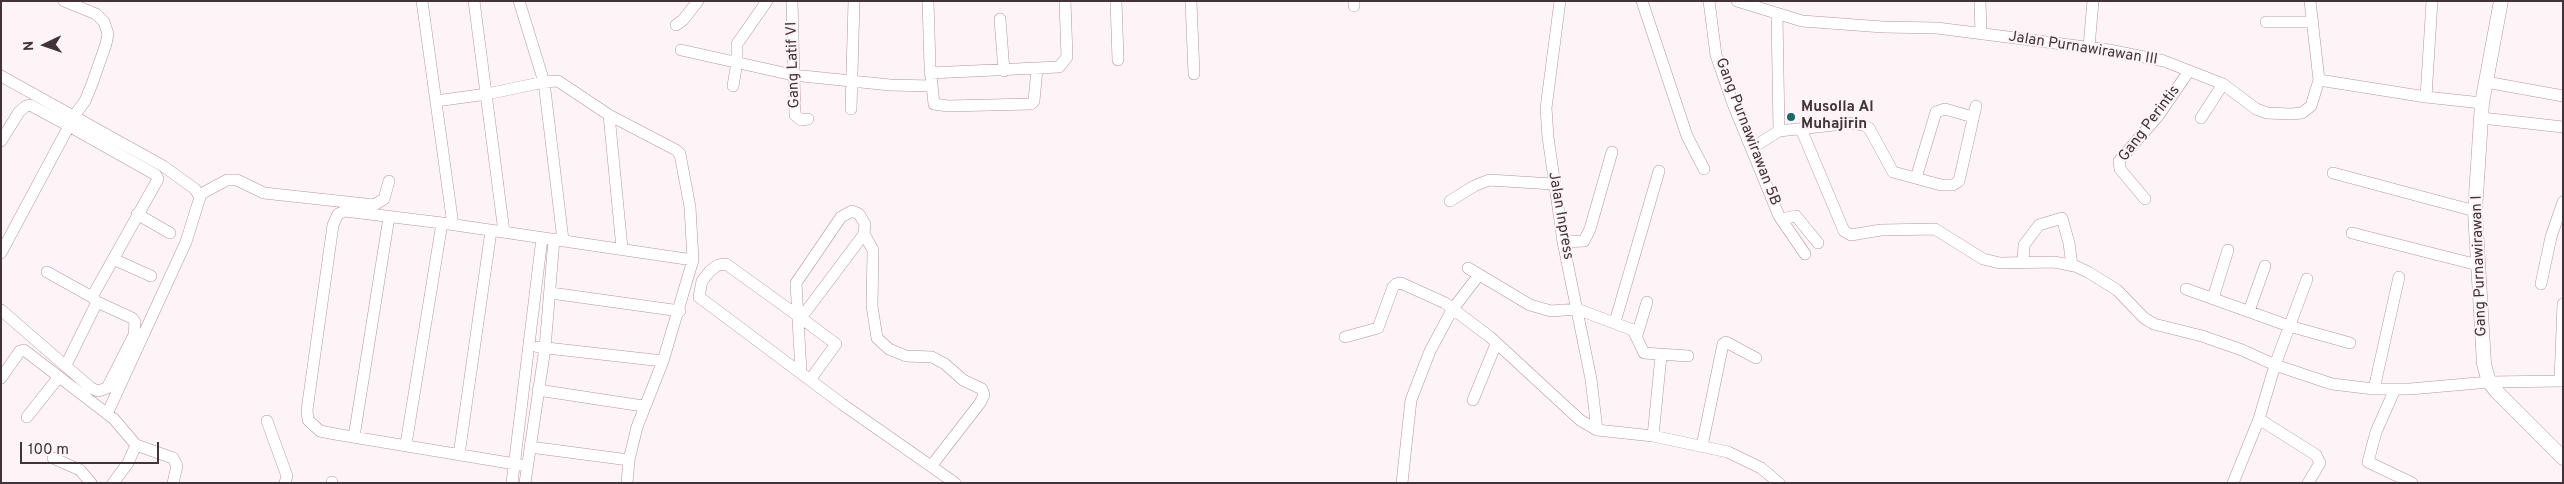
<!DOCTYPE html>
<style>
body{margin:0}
#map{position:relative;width:2564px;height:484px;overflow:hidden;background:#fcf4f7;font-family:Overpass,sans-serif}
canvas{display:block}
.frame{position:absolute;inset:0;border:2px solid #423239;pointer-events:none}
.north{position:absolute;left:20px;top:20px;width:50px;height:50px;-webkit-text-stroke:4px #fcf4f7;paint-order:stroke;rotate:267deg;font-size:14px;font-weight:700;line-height:20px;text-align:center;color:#423239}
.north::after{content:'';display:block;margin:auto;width:18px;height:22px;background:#423239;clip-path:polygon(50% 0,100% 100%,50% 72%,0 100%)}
.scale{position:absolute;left:20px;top:442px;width:139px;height:22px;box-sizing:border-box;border:2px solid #423239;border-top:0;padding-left:6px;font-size:15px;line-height:18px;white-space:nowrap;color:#423239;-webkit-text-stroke:4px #fcf4f7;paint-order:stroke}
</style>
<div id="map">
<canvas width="2564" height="484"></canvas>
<div class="frame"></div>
<div class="north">N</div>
<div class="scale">100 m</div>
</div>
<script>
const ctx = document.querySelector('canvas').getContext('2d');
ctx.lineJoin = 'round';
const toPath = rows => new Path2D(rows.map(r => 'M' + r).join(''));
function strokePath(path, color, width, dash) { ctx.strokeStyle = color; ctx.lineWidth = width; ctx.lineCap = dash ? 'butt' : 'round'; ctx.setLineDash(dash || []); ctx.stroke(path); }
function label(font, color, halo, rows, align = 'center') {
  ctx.font = font + ' Overpass,sans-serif'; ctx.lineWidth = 4; ctx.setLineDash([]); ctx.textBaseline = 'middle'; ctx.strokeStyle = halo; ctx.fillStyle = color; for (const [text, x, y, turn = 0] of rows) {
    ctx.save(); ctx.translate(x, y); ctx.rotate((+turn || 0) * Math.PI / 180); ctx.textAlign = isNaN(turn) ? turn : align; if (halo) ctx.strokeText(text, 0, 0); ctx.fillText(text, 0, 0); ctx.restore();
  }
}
const minor = toPath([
 [64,1,96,14,104,22,108,34,106,44,92,84,85,101,74,116],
 [422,1,453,225],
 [474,1,504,232],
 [519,1,544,82,563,240],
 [792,1,795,115,801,120,808,119],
 [928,1,930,66,934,104,948,106,1031,104,1034,101,1037,69],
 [1116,1,1118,60],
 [1191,1,1194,74],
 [1354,1,1354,6],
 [1560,1,1546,108,1548,137,1563,242,1591,379,1597,430],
 [1642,1,1687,136,1704,169],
 [1709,1,1716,55,1733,104,1779,216,1805,254],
 [1737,1,1802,21,1883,27,1937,28,2109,50,2164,61,2223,84,2256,109,2267,113,2291,114,2302,113,2311,106,2319,80,2310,1],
 [1980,1,1981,34],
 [1777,14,1779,131],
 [1000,19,1004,71],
 [2266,22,2313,22],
 [676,25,683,20,698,1],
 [2089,47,2093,1],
 [681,50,793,75,890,85,931,86],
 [930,73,1059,67,1067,57,1065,1],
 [1,76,163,166,195,189,200,197,186,242,107,414],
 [2319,80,2426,97,2482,103],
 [2486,82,2563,96],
 [733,86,737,62,737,44,767,1],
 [2426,97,2432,1],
 [436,101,487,94,544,82,558,81,609,115,676,150,680,154,690,207,693,260,663,361,637,427,629,460,627,483],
 [851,109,854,1],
 [609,115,622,248],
 [2201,118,2223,84],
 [2482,118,2563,127],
 [1801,129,1844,231,1851,235,1881,230,1935,229,1983,259,2000,263,2054,262,2075,266,2088,272,2117,290,2144,318,2154,324,2202,336,2242,350,2275,365,2332,384,2374,389,2410,389,2489,382,2563,381],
 [1,141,19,112,26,106,30,105,69,126],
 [1752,148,1779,131,1853,123,1863,125,1869,128,1893,172,1941,185,1953,185,1959,181,1976,106],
 [2333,173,2475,211],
 [1916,178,1936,112,1945,109,1973,117],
 [199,195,227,180,237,180,264,193,374,205,384,199,389,181],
 [2145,199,2120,169,2119,161,2158,116,2189,71],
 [1450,201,1474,186,1489,180,1553,184],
 [137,214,170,233],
 [1782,219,1796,216,1818,243],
 [2352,233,2478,265],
 [864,234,801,318,726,264,718,265,710,271,702,281,699,297,842,404,955,483],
 [1563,242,1584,241,1590,229,1612,152],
 [1,253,69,126,156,175,158,179,92,297],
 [113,259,151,276],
 [2023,262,2024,245,2039,225,2062,218,2069,243,2072,266],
 [1468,268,1530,305,1551,311,1577,309,1633,330,1644,353,1688,356],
 [2541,284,2551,237,2563,202],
 [2186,289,2289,326,2350,343],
 [551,293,680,311],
 [2213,298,2228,250],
 [1,310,91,388,98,391,107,388,134,335,135,322,132,318,97,302,92,297,47,272],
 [2249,311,2265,266],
 [801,318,836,344,810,380],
 [1615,322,1659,171],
 [1637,335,1647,302],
 [1345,337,1378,328,1393,287,1396,284,1401,283,1445,303,1490,337,1580,420,1597,430,1653,436,1728,452,1761,468,1779,483],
 [538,347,663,361],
 [66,365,97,302],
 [801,372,796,283,841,217,852,211,859,214,865,224,864,234,873,250,872,306,877,338,889,349,906,356,932,357,945,364,963,380,982,389,984,395,980,403,932,465],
 [1,378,20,351,24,350,114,419,136,445,173,458,177,466,173,483],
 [2560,381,2563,304],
 [2374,389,2399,277],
 [2395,389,2376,432,2368,462,2412,483],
 [538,390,643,406],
 [1473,400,1496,344],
 [27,417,58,378],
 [2259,419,2316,455,2320,463,2308,483],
 [267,421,287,476,285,483],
 [1653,436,1661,356],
 [354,437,389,217],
 [406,444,442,223],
 [1702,446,1723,344,1726,342,1756,358],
 [530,447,629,460],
 [459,455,491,231],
 [53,458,80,470,91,483],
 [527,466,335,434,320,431,308,420,307,410,333,225,338,214,345,211,442,223,693,260],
 [113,483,128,463,136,445],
 [332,483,332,482],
 [512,483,542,238],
 [525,483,545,348,554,239],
 [1402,483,1411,400,1430,351,1452,310,1479,275],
 [2233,483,2259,419,2275,365,2307,279]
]);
const tertiary = toPath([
 [2501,1,2482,103,2475,211,2484,364,2489,382,2497,392,2563,458]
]);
strokePath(minor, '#b894a3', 12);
strokePath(tertiary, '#b894a3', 15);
strokePath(minor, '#fff', 11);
strokePath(tertiary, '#fff', 14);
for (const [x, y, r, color] of [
 [1791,117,5,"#1c6969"]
]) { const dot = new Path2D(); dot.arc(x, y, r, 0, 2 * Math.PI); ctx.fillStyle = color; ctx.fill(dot); strokePath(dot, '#fcf4f7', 2); }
label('15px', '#423239', '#fcf4f7', [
 ["Jalan Purnawirawan III",2083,49,9],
 ["Gang Latif VI",794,65,-92],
 ["Gang Perintis",2150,124,-53],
 ["Gang Purnawirawan 5B",1747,132,69],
 ["Jalan Inpress",1560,216,80],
 ["Gang Purnawirawan I",2480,266,-92]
]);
label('bold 15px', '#423239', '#fcf4f7', [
 ["Musolla Al",1801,108],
 ["Muhajirin",1801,125]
], 'left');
</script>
